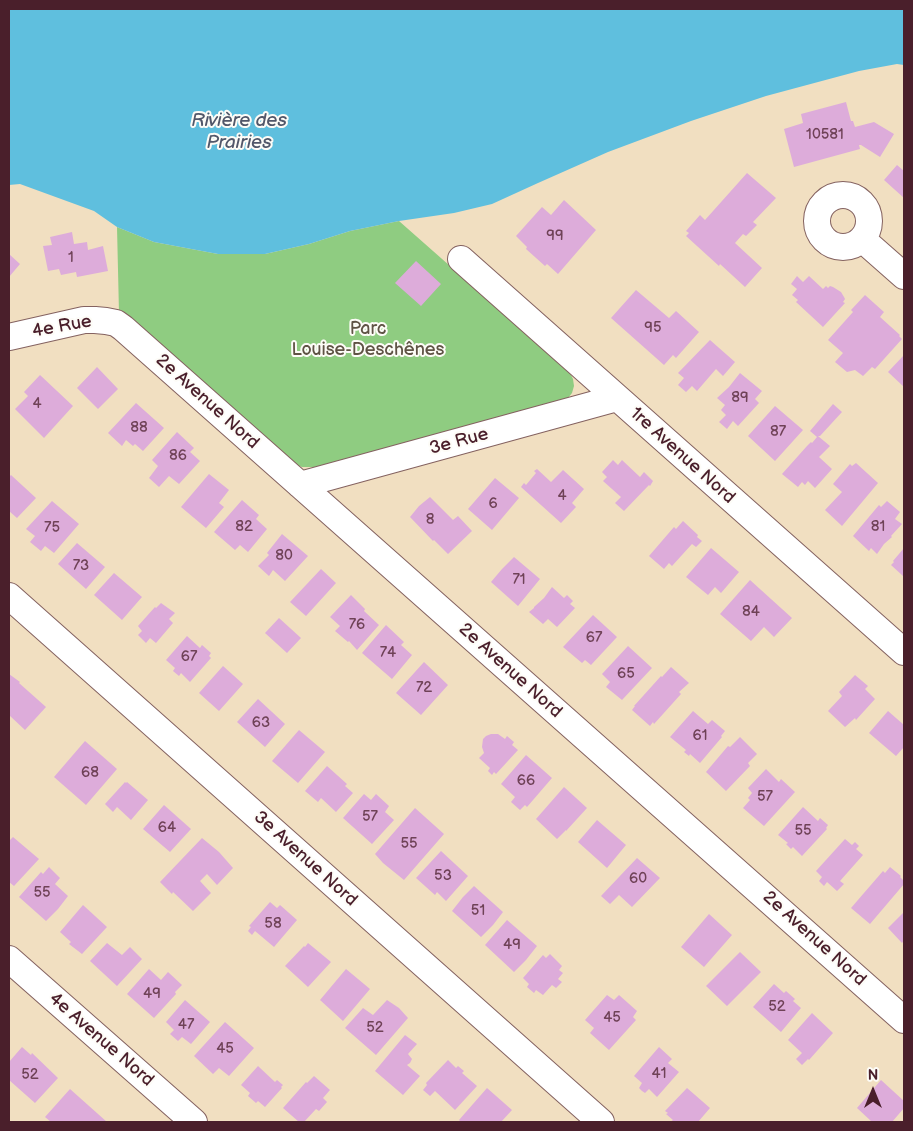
<!DOCTYPE html>
<meta charset="utf-8">
<style>
body{margin:0}
#map{position:relative;width:913px;height:1131px;overflow:hidden;background:#f1dfc1;font-family:"Balsamiq Sans",sans-serif}
canvas{display:block}
.frame{position:absolute;inset:0;border:10px solid #4a1f2b;pointer-events:none}
.north{position:absolute;left:848px;top:1066px;width:50px;height:50px;-webkit-text-stroke:4px #fdfcf7;paint-order:stroke;rotate:0deg;font-size:14px;font-weight:700;line-height:20px;text-align:center;color:#4a1f2b}
.north::after{content:'';display:block;margin:auto;width:18px;height:22px;background:#4a1f2b;clip-path:polygon(50% 0,100% 100%,50% 72%,0 100%)}
</style>
<div id="map">
<canvas width="913" height="1131"></canvas>
<div class="frame"></div>
<div class="north">N</div>
</div>
<script>
const ctx = document.querySelector('canvas').getContext('2d');
ctx.lineJoin = 'round';
function fill(path, color) { ctx.fillStyle = color; ctx.fill(path, 'evenodd'); }
const toPath = rows => new Path2D(rows.map(r => 'M' + r).join(''));
function strokePath(path, color, width, dash) { ctx.strokeStyle = color; ctx.lineWidth = width; ctx.lineCap = dash ? 'butt' : 'round'; ctx.setLineDash(dash || []); ctx.stroke(path); }
function label(font, color, halo, rows, align = 'center') {
  ctx.font = font + ' "Balsamiq Sans",sans-serif'; ctx.lineWidth = 4; ctx.setLineDash([]); ctx.textBaseline = 'middle'; ctx.strokeStyle = halo; ctx.fillStyle = color; for (const [text, x, y, turn = 0] of rows) {
    ctx.save(); ctx.translate(x, y); ctx.rotate((+turn || 0) * Math.PI / 180); ctx.textAlign = isNaN(turn) ? turn : align; if (halo) ctx.strokeText(text, 0, 0); ctx.fillText(text, 0, 0); ctx.restore();
  }
}
fill(toPath([
 [399,221,569,371,573,379,574,386,572,393,568,398,315,467,302,467,297,465,119,313,117,227,154,242,218,254,265,254,309,244,350,231]
]), '#8fcc81');
fill(toPath([
 [9,9,904,9,904,65,897,64,859,71,766,96,691,121,608,152,538,183,492,204,454,213,399,221,350,231,309,244,265,254,218,254,154,242,117,227,94,211,20,184,9,185]
]), '#5fbfde');
fill(toPath([
 [846,102,851,121,853,121,855,127,874,122,894,134,880,157,861,145,859,145,860,149,794,167,784,129,803,123,801,114],
 [897,165,904,171,904,198,884,180],
 [747,173,776,198,753,222,757,225,746,236,743,234,735,243,762,268,745,287,720,264,719,266,686,236,689,233,686,231,700,215,705,220],
 [564,200,596,230,558,274,547,264,545,266,526,249,527,247,516,236,542,207,551,215],
 [72,232,74,244,87,242,88,250,103,246,108,271,77,277,76,272,61,275,59,269,48,271,43,246,52,245,50,237],
 [9,254,20,264,9,277],
 [416,261,441,284,421,306,395,283],
 [797,276,803,282,809,276,823,289,826,286,828,288,830,286,833,287,841,292,844,297,845,299,843,302,845,303,823,327,796,302,798,300,792,295,797,289,791,284],
 [636,290,669,318,676,311,699,332,676,358,673,355,664,365,611,318],
 [865,295,884,312,880,317,900,335,899,336,902,339,875,369,872,367,863,376,855,370,847,372,835,362,843,353,828,340,853,312,851,310],
 [710,340,735,362,723,376,716,369,697,391,692,386,686,392,678,385,684,378,678,373],
 [904,355,904,387,888,372],
 [97,367,118,389,98,409,77,388],
 [740,373,762,391,755,399,759,403,738,426,733,421,727,429,719,422,726,415,721,410,725,405,717,398,729,387],
 [40,375,73,406,44,438,15,409,28,396,24,392],
 [136,403,164,428,143,451,135,444,133,446,126,440,122,446,108,433],
 [833,404,842,412,820,436,818,436,830,446,819,457,832,469,815,488,808,481,805,485,802,482,798,487,782,474,807,446,811,442,812,443,817,437,810,431],
 [775,406,803,430,775,461,748,436],
 [177,432,194,448,190,452,200,461,179,484,169,476,159,487,149,478,158,466,152,460],
 [613,460,618,465,622,460,640,477,644,472,653,481,650,486,649,485,624,511,615,503,621,497,603,481,607,477,602,472],
 [856,463,878,483,842,526,825,510,842,492,833,484,850,464,852,466],
 [537,469,551,482,563,470,584,489,572,503,576,507,561,523,521,487,524,483,526,485,536,473,534,471],
 [209,474,229,490,219,503,224,507,206,528,181,507],
 [11,475,36,498,17,518,9,511,9,477],
 [495,478,519,498,492,530,468,509],
 [430,497,453,520,458,516,472,531,448,554,434,540,433,541,410,517,419,506],
 [242,500,259,515,256,519,267,529,248,552,240,545,235,550,214,532],
 [52,501,79,524,54,553,45,546,41,551,30,542,35,536,26,529],
 [887,501,900,512,895,519,902,524,891,536,892,537,884,544,877,554,871,548,869,551,853,536,879,505,881,507],
 [683,521,698,535,697,537,702,541,696,547,692,544,672,566,669,563,664,569,649,556,674,527,676,529],
 [282,534,308,556,285,581,273,570,269,576,258,566,269,555,267,553],
 [77,543,105,567,86,589,58,564],
 [711,548,739,572,721,593,715,587,708,595,686,577],
 [904,548,904,574,903,576,891,565,894,562,893,561],
 [514,557,540,579,518,606,491,582,502,569],
 [321,569,336,583,306,616,290,602],
 [114,573,142,597,122,620,94,595],
 [750,580,792,618,774,637,764,627,751,641,720,614],
 [552,587,564,598,567,595,573,601,570,604,575,608,557,627,548,619,543,624,529,612,534,608,534,607,544,598],
 [351,595,365,609,364,611,379,625,357,650,349,641,348,642,335,631,340,626,330,617],
 [161,603,175,613,169,619,173,623,156,643,150,638,146,643,138,635,142,631,138,626,155,607,156,608],
 [593,615,617,637,591,665,585,660,582,663,563,647],
 [279,618,301,638,287,653,265,633],
 [386,625,404,642,401,645,412,655,392,679,362,653],
 [187,636,200,648,202,645,211,653,209,656,211,658,190,682,181,673,179,676,173,671,175,668,166,660],
 [628,646,652,668,622,700,606,687,610,682,602,674],
 [424,662,448,685,421,715,396,693],
 [223,666,243,684,219,711,199,693],
 [671,667,689,683,679,692,681,694,654,724,653,722,650,726,632,710,635,706,634,706,661,676,662,677],
 [9,674,20,682,19,683,46,707,25,730,9,715],
 [855,675,868,686,865,689,875,699,856,720,855,718,845,727,828,711,842,696,839,692],
 [258,699,285,724,265,747,237,722],
 [693,711,708,724,712,720,725,731,721,736,722,737,700,763,690,754,689,756,684,752,686,750,670,737],
 [888,711,904,725,904,747,896,756,869,733],
 [299,730,325,752,298,783,272,761],
 [491,734,498,734,505,739,507,736,514,742,512,745,518,750,496,774,494,772,492,775,488,771,490,768,479,758,484,753,482,747,483,739,486,736],
 [740,737,757,754,748,763,750,766,726,791,706,772,728,746,730,747],
 [85,741,117,769,86,805,54,777],
 [526,755,552,778,527,807,525,805,520,810,511,802,515,797,501,784],
 [327,766,347,784,345,786,353,793,336,812,321,798,318,802,305,791],
 [766,769,779,782,781,779,795,792,764,826,743,808,750,800,748,798,752,793,748,788],
 [125,782,126,783,127,782,148,800,131,820,117,807,113,812,105,804],
 [564,787,587,808,566,831,566,830,557,839,536,819],
 [364,794,371,800,376,794,389,806,385,812,394,820,372,844,343,818],
 [164,805,191,829,170,852,143,829],
 [803,807,818,821,820,818,828,825,826,828,827,829,802,856,793,847,791,849,786,844,788,843,778,835],
 [415,808,444,834,404,880,383,863,375,854],
 [597,820,626,845,607,868,578,842],
 [13,837,39,859,14,886,9,882,9,841],
 [202,838,219,852,233,868,217,885,207,874,200,881,211,893,193,911,173,892,172,894,160,882],
 [845,839,852,845,855,842,859,846,856,849,863,855,840,881,844,884,837,891,827,882,824,886,819,881,822,877,816,871],
 [441,851,468,876,446,901,437,892,435,895,416,878],
 [637,858,660,878,632,907,619,895,610,904,601,896],
 [49,867,60,878,55,884,68,896,58,909,46,921,19,897,41,872,43,874],
 [890,867,901,876,900,877,904,881,904,884,870,924,851,908,883,871,885,873],
 [474,886,503,912,493,925,481,937,452,911,463,897],
 [270,902,277,908,280,905,297,920,274,947,255,931,252,935,248,931,251,927,249,926],
 [83,905,107,927,82,954,69,944,71,942,60,932],
 [904,912,904,940,902,943,888,928],
 [709,914,732,935,704,967,681,947],
 [507,920,537,946,526,960,514,972,485,945],
 [107,943,122,955,130,947,142,959,117,986,90,961],
 [308,943,331,962,308,987,285,966,304,946,305,947],
 [740,952,761,972,727,1006,706,986],
 [550,954,562,966,559,970,563,973,558,979,562,982,556,988,552,985,543,995,536,990,534,993,527,987,529,984,523,978,543,955,546,958],
 [149,969,161,980,168,972,182,985,175,992,176,994,154,1018,127,994],
 [346,969,370,989,343,1021,320,1000],
 [774,984,784,993,786,991,795,999,793,1001,801,1008,781,1032,753,1007],
 [607,995,614,1000,619,995,637,1011,633,1017,636,1020,609,1050,590,1033,594,1028,585,1020],
 [185,1000,210,1022,191,1044,182,1037,178,1041,170,1034,174,1030,166,1022],
 [387,1000,399,1008,408,1018,376,1055,345,1028,363,1008,373,1015],
 [812,1013,833,1033,809,1060,808,1059,802,1065,796,1059,802,1053,788,1040],
 [225,1022,254,1048,229,1076,219,1068,213,1074,194,1056],
 [405,1035,417,1044,408,1054,412,1059,410,1063,407,1065,420,1076,403,1095,375,1071],
 [22,1047,31,1055,32,1053,58,1078,35,1103,9,1080,10,1079,9,1077,9,1062],
 [659,1047,672,1059,668,1063,679,1072,657,1097,649,1089,645,1093,642,1091,639,1088,642,1083,634,1076],
 [448,1060,456,1068,458,1066,464,1071,462,1073,477,1086,455,1110,435,1091,430,1096,423,1090,427,1085,426,1083],
 [258,1066,275,1082,277,1080,283,1085,281,1087,282,1088,265,1107,258,1101,256,1103,248,1096,250,1093,241,1085],
 [314,1076,330,1090,323,1098,327,1102,319,1111,316,1109,304,1122,299,1122,283,1108,306,1082,307,1083],
 [881,1080,904,1101,904,1108,892,1122,870,1122,871,1121,857,1108],
 [487,1088,512,1110,501,1122,461,1122,459,1120],
 [687,1088,710,1108,698,1122,670,1122,673,1120,666,1114,668,1113,665,1111],
 [70,1089,107,1122,51,1122,45,1117]
]), '#ddacda');
const minor = toPath([
 '817 221a26 26 0 1 1 52 0a26 26 0 1 1-52 0Z',
 [862,239,904,276],
 [461,259,904,652],
 [9,337,84,320,95,320,106,321,116,323,123,328,904,1020],
 [300,485,617,398],
 [9,596,601,1122],
 [9,959,194,1122]
]);
strokePath(minor, '#846260', 28);
strokePath(minor, '#fff', 26);
label('15px', '#6f4257', null, [
 ["10581",825,135],
 ["99",555,236],
 ["1",71,258],
 ["95",653,328],
 ["89",740,398],
 ["4",37,404],
 ["88",139,428],
 ["87",778,432],
 ["86",178,456],
 ["4",562,496],
 ["6",493,504],
 ["8",430,520],
 ["82",244,527],
 ["81",878,527],
 ["75",52,528],
 ["80",284,556],
 ["73",81,566],
 ["71",519,580],
 ["84",751,612],
 ["76",357,625],
 ["67",594,638],
 ["74",388,653],
 ["67",189,657],
 ["65",626,674],
 ["72",424,688],
 ["63",261,723],
 ["61",700,736],
 ["68",90,773],
 ["66",526,781],
 ["57",765,797],
 ["57",370,817],
 ["64",167,828],
 ["55",803,831],
 ["55",409,844],
 ["53",443,876],
 ["60",638,879],
 ["55",42,893],
 ["51",478,911],
 ["58",273,924],
 ["49",512,945],
 ["49",152,994],
 ["52",777,1007],
 ["45",612,1018],
 ["47",186,1025],
 ["52",375,1028],
 ["45",225,1049],
 ["41",659,1074],
 ["52",30,1075]
]);
label('18px', '#4a1f2b', '#fdfcf7', [
 ["4e Rue",62,327,-10],
 ["2e Avenue Nord",207,402,42],
 ["3e Rue",459,442,-15],
 ["1re Avenue Nord",682,456,42],
 ["2e Avenue Nord",510,671,42],
 ["3e Avenue Nord",305,859,42],
 ["2e Avenue Nord",814,939,42],
 ["4e Avenue Nord",101,1040,41]
]);
label('18px', '#5f5345', '#fdfcf7', [
 ["Parc",368,329],
 ["Louise-Deschênes",368,350]
]);
label('italic 19px', '#51576a', '#fdfcf7', [
 ["Rivière des",239,121],
 ["Prairies",239,143]
]);
</script>
